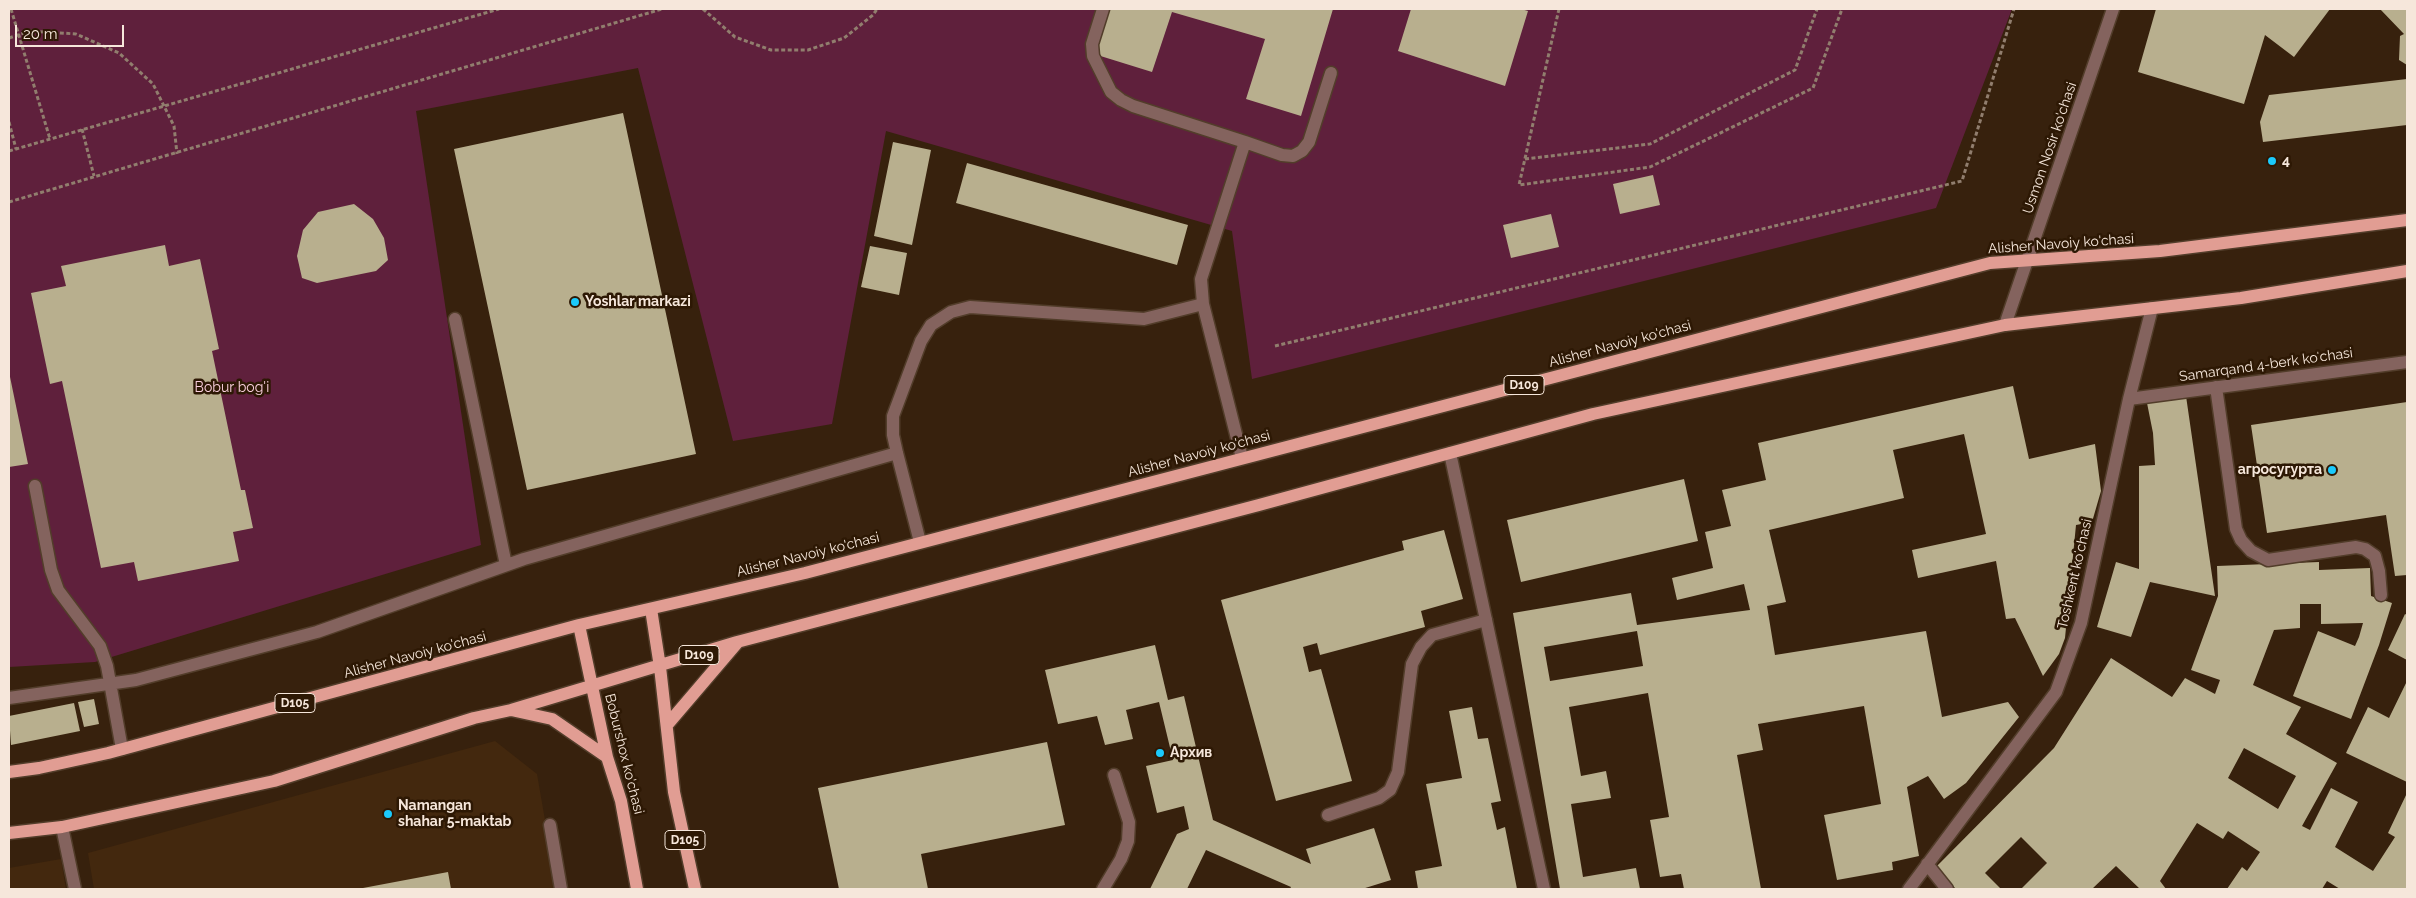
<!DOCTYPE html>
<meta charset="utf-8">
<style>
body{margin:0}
#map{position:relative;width:2416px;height:898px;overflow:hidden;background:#37210d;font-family:Raleway,sans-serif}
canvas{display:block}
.frame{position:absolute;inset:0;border:10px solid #f6e7db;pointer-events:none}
.scale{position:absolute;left:15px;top:25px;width:109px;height:22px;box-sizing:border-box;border:2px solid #f6e7db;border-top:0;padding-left:6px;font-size:15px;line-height:18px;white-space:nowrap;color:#f6e7db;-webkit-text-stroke:4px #2d1804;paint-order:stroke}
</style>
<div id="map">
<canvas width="2416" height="898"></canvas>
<div class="frame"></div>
<div class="scale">20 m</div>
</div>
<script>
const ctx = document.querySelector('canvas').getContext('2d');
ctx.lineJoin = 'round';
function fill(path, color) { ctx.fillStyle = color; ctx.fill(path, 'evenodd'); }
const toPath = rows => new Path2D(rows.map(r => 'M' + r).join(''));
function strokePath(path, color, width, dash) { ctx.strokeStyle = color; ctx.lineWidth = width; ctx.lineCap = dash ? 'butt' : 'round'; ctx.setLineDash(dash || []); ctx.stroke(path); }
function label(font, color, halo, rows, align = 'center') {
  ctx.font = font + ' Raleway,sans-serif'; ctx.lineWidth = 5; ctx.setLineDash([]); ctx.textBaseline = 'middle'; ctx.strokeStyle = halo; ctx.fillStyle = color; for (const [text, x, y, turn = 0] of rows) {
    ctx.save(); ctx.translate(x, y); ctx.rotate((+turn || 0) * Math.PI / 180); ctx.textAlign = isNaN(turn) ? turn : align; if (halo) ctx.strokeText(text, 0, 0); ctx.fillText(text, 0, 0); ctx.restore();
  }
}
fill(toPath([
 [495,741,537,774,557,889,94,889,88,853],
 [61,859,66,889,9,889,9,868]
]), '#43280e');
fill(toPath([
 [9,9,2012,9,1936,208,1252,379,1232,231,886,131,832,424,733,441,638,68,416,111,481,545,95,662,9,667]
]), '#5f203c');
fill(toPath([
 [1109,9,1333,9,1301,116,1246,99,1265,39,1172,12,1152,72,1094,54],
 [1411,9,1521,9,1528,11,1505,86,1398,51],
 [2156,9,2330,9,2294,57,2265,35,2244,104,2138,72],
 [2380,9,2407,9,2407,65,2399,60,2400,36,2404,34],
 [2407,79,2407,125,2263,142,2260,122,2269,95],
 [623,113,696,454,527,490,454,149],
 [893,142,931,150,912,245,874,236],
 [967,163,1188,225,1177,265,956,203],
 [1653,175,1660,205,1620,214,1613,184],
 [354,204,373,219,384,238,388,260,376,271,317,283,302,278,297,256,303,230,318,212],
 [1551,214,1559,247,1511,258,1503,225],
 [165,245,169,266,200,259,219,349,212,351,241,490,245,490,253,528,233,532,239,561,138,581,134,562,101,568,62,381,50,384,31,293,66,286,61,266],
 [870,246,907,253,899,295,861,287],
 [9,372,28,464,9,467],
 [2013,386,2029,459,2095,444,2101,491,2092,522,2076,525,2065,638,2059,654,2043,676,2015,618,2006,619,1996,561,1918,578,1912,550,1986,534,1964,434,1893,450,1904,498,1769,530,1786,602,1767,606,1775,655,1926,631,1942,717,2008,702,2019,717,1966,783,1944,799,1928,776,1907,787,1919,856,1892,862,1893,870,1837,880,1824,815,1881,804,1864,706,1758,724,1763,750,1737,755,1761,889,1684,889,1681,874,1660,877,1650,820,1669,817,1648,693,1569,707,1581,776,1606,771,1611,798,1571,804,1583,877,1636,868,1640,889,1560,889,1513,613,1631,593,1637,625,1750,610,1744,584,1677,600,1672,578,1713,568,1705,532,1731,526,1722,490,1766,480,1758,443],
 [1637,631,1643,666,1550,681,1544,647],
 [2186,396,2215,596,2150,582,2131,637,2097,627,2116,562,2139,569,2139,466,2155,465,2153,433,2147,403],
 [2407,402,2407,575,2395,576,2386,515,2267,533,2251,425],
 [1684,479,1698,541,1521,582,1507,520],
 [1444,530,1463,599,1421,611,1425,627,1320,655,1317,643,1303,647,1309,672,1321,669,1352,781,1276,801,1221,600,1404,550,1402,541],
 [2319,562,2319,570,2370,568,2371,596,2392,603,2379,645,2351,719,2293,696,2318,631,2355,646,2359,637,2363,623,2321,624,2321,604,2300,604,2300,628,2274,630,2253,685,2301,707,2286,734,2337,763,2302,826,2310,830,2331,788,2358,802,2335,847,2373,871,2395,837,2388,833,2407,793,2407,889,2340,889,2327,881,2322,889,2227,889,2242,867,2247,871,2260,852,2228,831,2223,839,2197,823,2160,881,2166,889,2140,889,2116,866,2092,889,2021,889,2047,863,2021,837,1985,873,2001,889,1956,889,1935,868,2054,748,2111,658,2172,697,2185,678,2215,694,2220,680,2191,670,2218,596,2217,566],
 [2244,748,2296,776,2278,809,2228,778],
 [2405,614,2407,615,2407,660,2388,650],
 [1155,645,1168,700,1184,696,1213,820,1311,864,1306,849,1374,828,1391,880,1362,889,1290,889,1291,887,1206,850,1187,889,1150,889,1177,834,1189,829,1184,806,1157,813,1146,766,1173,760,1159,702,1126,710,1133,739,1105,745,1097,716,1058,724,1045,670],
 [2407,681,2407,782,2346,753,2368,707,2389,718],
 [94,699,99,724,84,727,78,702],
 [74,703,80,731,11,745,9,716],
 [1472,707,1478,739,1488,738,1501,801,1491,803,1497,830,1505,827,1517,889,1418,889,1415,871,1442,866,1426,784,1462,778,1449,711],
 [1047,742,1065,825,921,854,928,889,839,889,818,788],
 [448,872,451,889,363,889,363,888]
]), '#b8af8e');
const service = toPath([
 [1103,9,1092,44,1093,56,1111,92,1121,100,1133,106,1245,142,1201,279,1203,304],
 [1245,142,1282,155,1293,156,1302,151,1309,142,1331,73],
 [455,319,506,565],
 [2005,325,2113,9],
 [35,486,51,570,58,590,100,646,107,666,122,749],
 [920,542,897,453,893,435,893,416,921,341,931,325,951,312,970,307,1144,319,1203,304,1242,458],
 [9,698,136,680,317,632,524,559,897,453],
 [1328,815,1379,798,1390,790,1398,772,1412,664,1421,647,1432,635,1486,620],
 [550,825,561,889],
 [1103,889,1121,859,1128,841,1129,822,1114,775]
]);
const minor = toPath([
 [2216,387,2236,529,2241,540,2251,551,2268,560,2356,547,2365,549,2375,556,2379,571,2381,595],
 [2129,399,2407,362],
 [1450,453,1544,889],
 [62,827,75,889],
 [1927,864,1947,889],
 [1909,889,2056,692,2081,623,2129,399,2152,308]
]);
const primary = toPath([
 [651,609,660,667,674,792,695,889],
 [579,625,607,757,621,801,637,889],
 [511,710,552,719,607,757],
 [667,725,737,643],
 [9,772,39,768,108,753,579,625,805,573,1990,263,2160,251,2407,220],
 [9,833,62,827,274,781,474,718,511,710,737,642,1259,505,1593,414,2005,325,2241,298,2407,271]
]);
strokePath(service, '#523d2a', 15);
strokePath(minor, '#523d2a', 15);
strokePath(primary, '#523d2a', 15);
strokePath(toPath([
 [11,9,50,139],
 [703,9,735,37,771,50,808,50,844,38,873,15,877,9],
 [1559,9,1519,185,1650,167,1813,88,1842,9],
 [9,38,30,31,76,34,119,53,153,84,174,126,177,154],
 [9,122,16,149],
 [82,129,94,176],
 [9,151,499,9],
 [1525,159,1650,144,1795,70,1817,9],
 [9,202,662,9],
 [1275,346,1962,181,2014,9]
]), '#917e6e', 3, [4, 2.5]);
strokePath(service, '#84635e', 12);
strokePath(minor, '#84635e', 12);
strokePath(primary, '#e19d93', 12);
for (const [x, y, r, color] of [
 [2272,161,5,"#1bcafc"],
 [575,302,5,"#1bcafc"],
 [2332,470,5,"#1bcafc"],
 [1160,753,5,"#1bcafc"],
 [388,814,5,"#1bcafc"]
]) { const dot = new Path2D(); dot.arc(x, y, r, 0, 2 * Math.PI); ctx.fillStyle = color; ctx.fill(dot); strokePath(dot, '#2d1804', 2); }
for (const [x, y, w] of [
 [1524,385,40],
 [699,655,40],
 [295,703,40],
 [685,840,40]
]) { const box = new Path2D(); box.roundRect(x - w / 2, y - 9.5, w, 19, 4); ctx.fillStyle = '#2d1804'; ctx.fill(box); strokePath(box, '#f6e7db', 1); }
label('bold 12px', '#f6e7db', null, [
 ["D109",1524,385],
 ["D109",699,655],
 ["D105",295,703],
 ["D105",685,840]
]);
label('14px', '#f6e7db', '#2d1804', [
 ["Usmon Nosir ko'chasi",2050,148,-71],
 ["Alisher Navoiy ko'chasi",2061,244,-4],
 ["Alisher Navoiy ko'chasi",1620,344,-15],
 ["Samarqand 4-berk koʻchasi",2266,365,-8],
 ["Alisher Navoiy ko'chasi",1199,454,-15],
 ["Alisher Navoiy ko'chasi",808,555,-14],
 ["Toshkent koʻchasi",2075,574,-77],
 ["Alisher Navoiy ko'chasi",415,655,-15],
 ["Boburshox ko'chasi",624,754,76]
]);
label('bold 14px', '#f6e7db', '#2d1804', [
 ["4",2282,161],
 ["Yoshlar markazi",585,302],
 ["агросугурта",2322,470,"right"],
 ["Архив",1170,753],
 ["Namangan",398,806],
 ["shahar 5-maktab",398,822]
], 'left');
label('14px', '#fbd0df', '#2d1804', [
 ["Bobur bog'i",232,388]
]);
</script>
